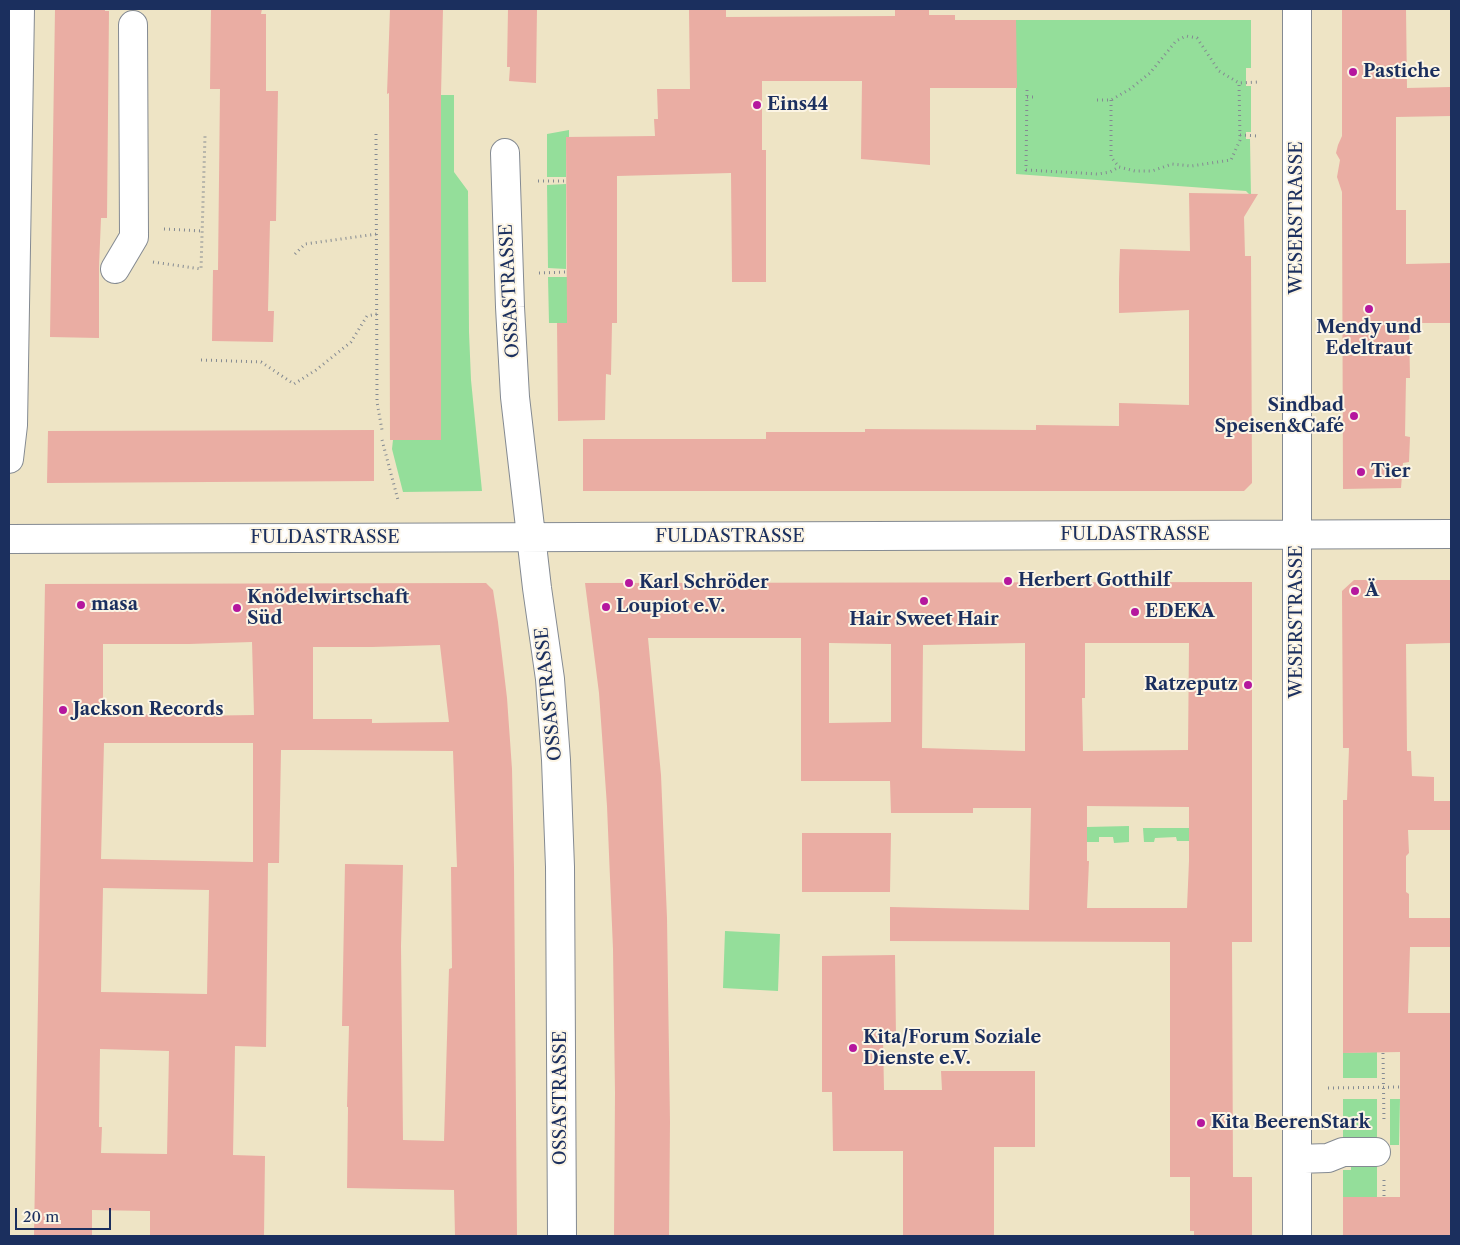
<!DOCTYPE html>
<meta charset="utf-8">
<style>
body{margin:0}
#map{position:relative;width:1460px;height:1245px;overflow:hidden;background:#eee4c5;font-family:"Libre Caslon Text",serif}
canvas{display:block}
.frame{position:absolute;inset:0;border:10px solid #1b2f5e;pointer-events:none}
.scale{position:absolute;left:15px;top:1208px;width:96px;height:22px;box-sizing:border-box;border:2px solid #1b2f5e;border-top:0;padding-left:6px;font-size:15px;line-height:18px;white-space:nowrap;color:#1b2f5e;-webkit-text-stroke:4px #fcf5e5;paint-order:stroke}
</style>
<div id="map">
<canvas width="1460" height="1245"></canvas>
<div class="frame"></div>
<div class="scale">20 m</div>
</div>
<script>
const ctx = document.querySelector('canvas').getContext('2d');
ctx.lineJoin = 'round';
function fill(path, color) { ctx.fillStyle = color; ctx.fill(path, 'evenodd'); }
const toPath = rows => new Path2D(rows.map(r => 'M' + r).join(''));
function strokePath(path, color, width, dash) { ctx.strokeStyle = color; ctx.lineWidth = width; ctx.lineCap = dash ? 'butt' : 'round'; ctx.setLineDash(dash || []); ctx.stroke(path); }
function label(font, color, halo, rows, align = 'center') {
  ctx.font = font + ' "Libre Caslon Text",serif'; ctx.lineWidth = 4; ctx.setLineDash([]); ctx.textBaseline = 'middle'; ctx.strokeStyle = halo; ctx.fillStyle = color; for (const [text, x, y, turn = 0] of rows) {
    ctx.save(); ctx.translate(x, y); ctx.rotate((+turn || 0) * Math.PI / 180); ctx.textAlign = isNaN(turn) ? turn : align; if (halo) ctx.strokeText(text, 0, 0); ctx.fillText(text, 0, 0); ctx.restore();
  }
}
fill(toPath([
 [1016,20,1251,20,1251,68,1246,68,1246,86,1251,86,1251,132,1246,132,1246,139,1250,139,1251,196,1246,191,1016,174],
 [441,95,454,95,454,172,468,191,469,332,471,380,482,491,403,492,392,449,393,440,441,440],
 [569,130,569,137,566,138,566,177,547,177,547,134],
 [566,184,566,269,548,268,547,185],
 [548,277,567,277,567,323,549,323],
 [1129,826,1129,842,1114,843,1113,837,1099,837,1099,842,1087,842,1087,827],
 [1143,828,1189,828,1190,841,1177,841,1176,837,1155,838,1154,842,1144,842],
 [725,931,780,934,778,991,723,988],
 [1377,1052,1377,1078,1343,1078,1343,1053],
 [1343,1099,1377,1099,1377,1145,1343,1144],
 [1390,1099,1400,1099,1399,1145,1390,1145],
 [1351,1166,1377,1166,1377,1197,1343,1197,1343,1170,1351,1170]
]), '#94de9a');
fill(toPath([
 [55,9,105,9,105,11,109,11,107,218,101,218,99,267,99,338,50,337],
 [211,9,262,9,261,14,266,14,266,91,278,91,276,221,270,221,268,311,274,311,273,342,212,341,213,270,218,270,220,89,210,89],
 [390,9,443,9,441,95,441,440,390,440,389,93,387,94],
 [508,9,537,9,536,83,509,81,510,67,507,67],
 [689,9,726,9,726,17,895,16,895,9,929,9,929,15,955,15,955,20,1016,20,1017,88,930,88,930,165,861,159,862,81,762,81,762,150,766,150,766,282,732,282,731,173,617,176,617,323,612,323,611,375,606,374,605,420,558,421,557,323,567,323,566,137,655,136,654,119,658,119,657,89,690,89],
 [1342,9,1406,9,1407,88,1451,87,1451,116,1396,117,1396,210,1406,210,1406,264,1451,263,1451,323,1409,323,1410,378,1406,378,1405,436,1410,437,1409,462,1403,463,1401,488,1343,489,1342,192,1337,177,1340,160,1336,153,1338,145,1342,136],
 [1189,193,1258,194,1244,217,1245,256,1251,256,1252,483,1244,491,583,491,583,439,766,439,766,432,865,432,865,429,1036,430,1036,425,1119,426,1119,403,1189,405,1189,310,1119,313,1119,279,1120,249,1190,251],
 [374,430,374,481,47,483,48,431],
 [1354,580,1451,580,1451,643,1406,644,1407,751,1411,751,1412,776,1434,777,1434,801,1451,801,1451,830,1408,830,1409,853,1406,856,1406,892,1409,894,1409,918,1451,918,1451,947,1410,947,1408,1013,1451,1013,1451,1236,1343,1236,1343,1197,1400,1197,1400,1052,1343,1053,1343,800,1347,800,1349,748,1343,748,1342,591],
 [1252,582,1252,942,1232,942,1233,1177,1252,1177,1252,1236,1194,1236,1194,1231,1190,1231,1190,1177,1170,1177,1170,942,890,941,890,907,1029,910,1031,808,973,808,973,813,891,813,890,781,801,781,801,638,648,638,661,775,667,918,670,1122,669,1236,614,1236,615,1093,613,949,610,878,607,806,599,693,585,583],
 [829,643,891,644,891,722,829,723],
 [1025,643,1025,751,922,748,923,645],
 [1085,643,1189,643,1188,750,1083,751,1082,698,1085,698],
 [1087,806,1189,807,1189,861,1187,908,1087,908,1089,861,1087,861],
 [486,583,493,590,498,622,507,698,512,769,514,868,517,1236,455,1236,454,1190,347,1188,348,1107,347,1107,349,1026,342,1026,345,864,403,865,401,946,403,1140,444,1141,449,969,452,968,451,867,457,867,453,751,313,750,281,750,279,863,268,863,266,1047,235,1046,233,1155,265,1156,264,1236,150,1236,150,1211,92,1210,92,1236,34,1236,45,584],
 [252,642,254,715,189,716,190,715,103,714,103,644,189,644],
 [440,645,449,722,372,723,372,719,313,719,313,647,372,647],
 [104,743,253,743,253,862,101,859],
 [103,888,209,890,207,994,101,992],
 [100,1049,169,1051,167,1154,101,1153,102,1127,99,1127],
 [802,833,891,833,890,892,802,892],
 [895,955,896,1038,883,1038,884,1090,942,1090,941,1071,1035,1071,1035,1147,994,1147,994,1236,903,1236,903,1151,833,1151,832,1092,822,1092,822,956]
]), '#eaada3');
const minor = toPath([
 [505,153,510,307,515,397,537,588,550,679,556,760,560,867,562,1236],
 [115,269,134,237,133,25],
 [9,459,13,425,20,9],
 [9,539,1451,534],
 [1297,1159,1328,1158,1343,1152,1376,1152],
 [1297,1236,1297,9]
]);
strokePath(minor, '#848a92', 30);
strokePath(toPath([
 [1027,90,1026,170,1098,174,1110,172,1119,167],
 [1027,97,1034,97],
 [1097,100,1111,100,1130,89,1150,73,1176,41,1186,36,1197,38,1219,71,1239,83,1259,82],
 [1111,100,1111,157,1119,167,1135,171,1152,171,1172,164,1191,166,1231,160,1240,140,1239,83],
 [376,134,377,402,382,430],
 [1240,135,1258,136],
 [538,181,566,181],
 [164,229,202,231],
 [295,254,305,244,377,234],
 [153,262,201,269,205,136],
 [539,273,567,272],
 [201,360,261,362,294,384,316,370,351,342,367,316,377,314],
 [382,440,398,500],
 [1383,1053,1384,1123],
 [1328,1088,1400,1087],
 [1384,1180,1384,1197]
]), '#848a92', 3, [1, 4]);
strokePath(minor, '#fff', 28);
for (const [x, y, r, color] of [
 [1353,72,5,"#b5179e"],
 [757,105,5,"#b5179e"],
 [1369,309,5,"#b5179e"],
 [1354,416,5,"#b5179e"],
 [1361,472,5,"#b5179e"],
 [1008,581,5,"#b5179e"],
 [629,583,5,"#b5179e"],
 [1355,591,5,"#b5179e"],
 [924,601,5,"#b5179e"],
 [81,605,5,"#b5179e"],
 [606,607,5,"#b5179e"],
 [237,608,5,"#b5179e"],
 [1135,612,5,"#b5179e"],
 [1248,685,5,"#b5179e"],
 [63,710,5,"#b5179e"],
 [853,1048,5,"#b5179e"],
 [1201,1123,5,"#b5179e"]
]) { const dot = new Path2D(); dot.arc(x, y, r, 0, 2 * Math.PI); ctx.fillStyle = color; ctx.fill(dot); strokePath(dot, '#fcf5e5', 2); }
label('bold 18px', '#1b2f5e', '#fcf5e5', [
 ["Pastiche",1363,72],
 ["Eins44",767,105],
 ["Mendy und",1369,328,"center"],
 ["Edeltraut",1369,349,"center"],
 ["Sindbad",1344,406,"right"],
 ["Speisen&Café",1344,427,"right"],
 ["Tier",1371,472],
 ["Herbert Gotthilf",1018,581],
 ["Karl Schröder",639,583],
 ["Ä",1365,591],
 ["Knödelwirtschaft",247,598],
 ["Süd",247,619],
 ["masa",91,605],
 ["Loupiot e.V.",616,607],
 ["EDEKA",1145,612],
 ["Hair Sweet Hair",924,620,"center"],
 ["Ratzeputz",1238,685,"right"],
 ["Jackson Records",73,710],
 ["Kita/Forum Soziale",863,1038],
 ["Dienste e.V.",863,1059],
 ["Kita BeerenStark",1211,1123]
], 'left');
label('18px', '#1b2f5e', '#fcf5e5', [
 ["WESERSTRASSE",1297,218,-90],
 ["OSSASTRASSE",510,291,-93],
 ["FULDASTRASSE",1135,535],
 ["FULDASTRASSE",730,537],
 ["FULDASTRASSE",325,538],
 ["WESERSTRASSE",1297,622,-90],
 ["OSSASTRASSE",549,694,-96],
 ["OSSASTRASSE",561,1098,-90]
]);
</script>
